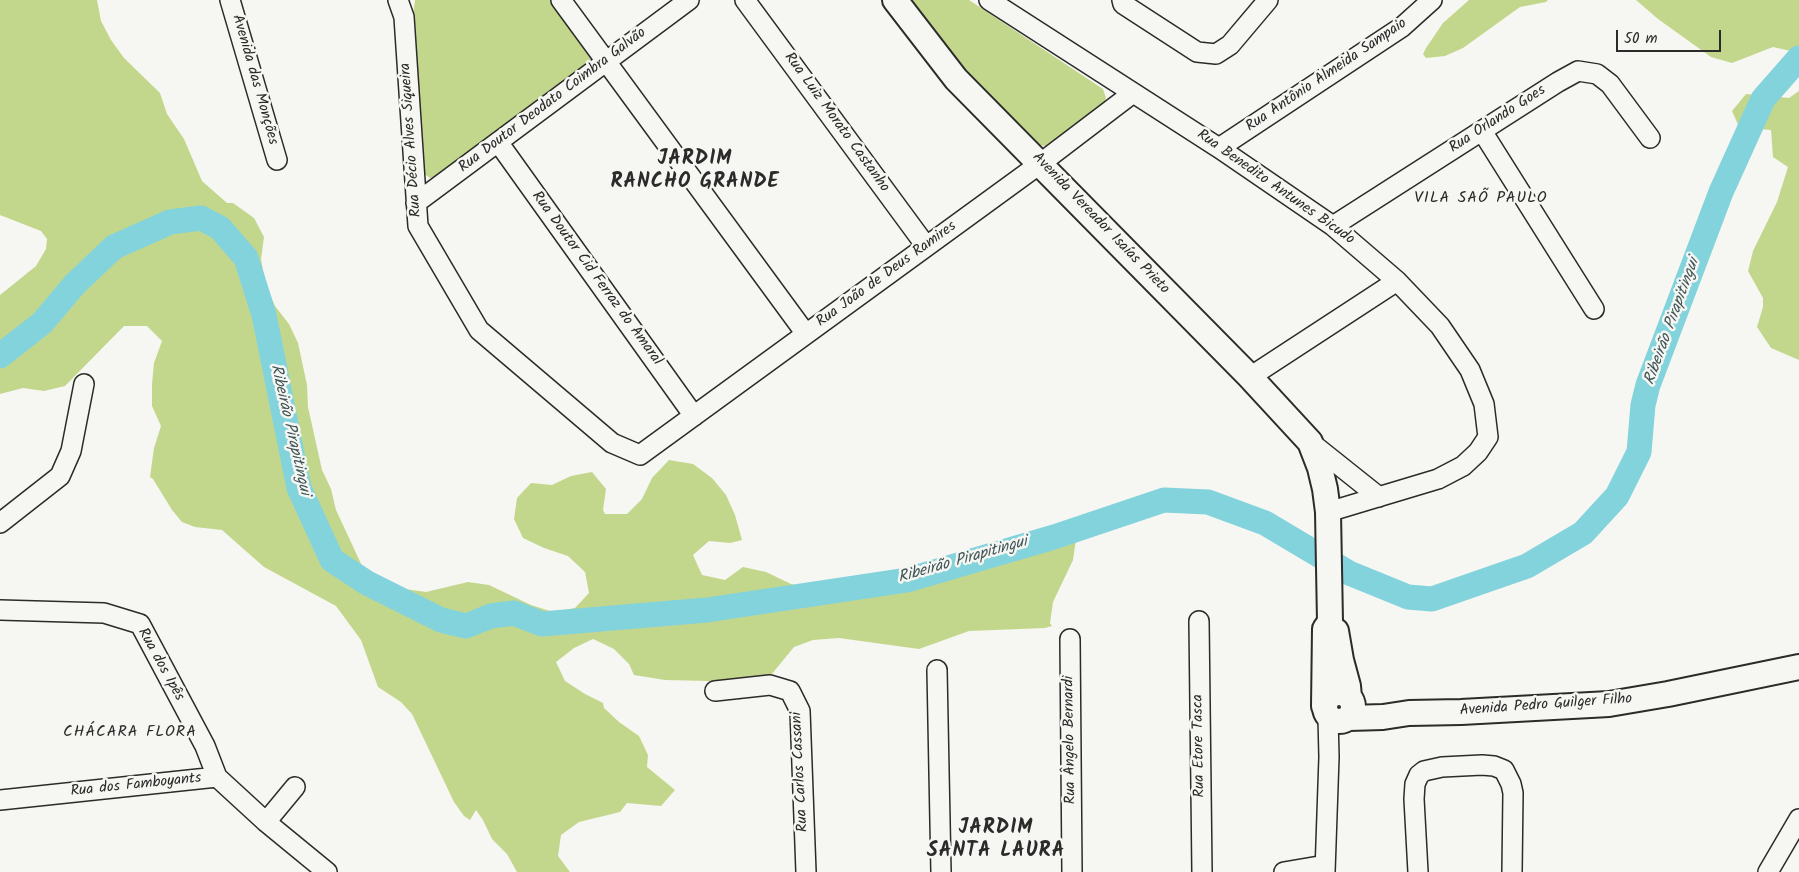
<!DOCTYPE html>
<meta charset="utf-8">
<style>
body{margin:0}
#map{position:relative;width:1799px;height:872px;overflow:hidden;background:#f6f6f2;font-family:Kalam,sans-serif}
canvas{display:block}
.scale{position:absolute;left:1616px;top:30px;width:105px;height:22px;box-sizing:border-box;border:2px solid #2b2b2b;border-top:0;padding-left:6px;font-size:15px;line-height:18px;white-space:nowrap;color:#2b2b2b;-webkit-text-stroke:4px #f6f6f2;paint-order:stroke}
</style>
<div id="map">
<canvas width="1799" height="872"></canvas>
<div class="scale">50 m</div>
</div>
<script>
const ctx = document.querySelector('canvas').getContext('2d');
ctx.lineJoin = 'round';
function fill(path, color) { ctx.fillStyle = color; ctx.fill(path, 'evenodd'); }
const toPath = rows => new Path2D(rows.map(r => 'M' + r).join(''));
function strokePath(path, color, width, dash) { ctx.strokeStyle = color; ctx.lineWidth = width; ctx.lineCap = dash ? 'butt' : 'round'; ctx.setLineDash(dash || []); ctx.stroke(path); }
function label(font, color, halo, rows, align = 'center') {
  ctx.font = font + ' Kalam,sans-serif'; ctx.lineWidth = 5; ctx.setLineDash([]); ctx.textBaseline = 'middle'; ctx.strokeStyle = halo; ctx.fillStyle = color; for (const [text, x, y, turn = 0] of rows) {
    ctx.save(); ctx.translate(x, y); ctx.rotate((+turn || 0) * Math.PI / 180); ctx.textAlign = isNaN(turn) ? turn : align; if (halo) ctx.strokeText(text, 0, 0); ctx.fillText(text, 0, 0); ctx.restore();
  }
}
fill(toPath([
 [0,0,97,0,101,21,111,40,124,58,160,93,167,114,184,139,202,181,227,203,233,203,254,218,264,237,261,259,266,287,275,306,289,324,298,343,307,385,308,407,322,470,331,489,336,510,363,568,383,581,405,589,426,592,468,582,489,585,531,605,553,612,575,608,589,593,585,572,568,556,544,548,523,538,514,519,517,498,531,483,552,485,571,476,592,472,606,489,603,510,605,514,627,514,642,499,652,478,669,460,693,464,712,478,726,495,735,515,742,540,730,543,709,541,693,555,702,575,725,580,743,567,766,572,791,584,813,589,835,590,877,579,898,580,938,562,959,557,981,556,1026,540,1064,531,1076,539,1073,560,1053,602,1050,623,1052,626,1045,628,969,631,919,649,839,638,813,640,794,647,771,675,740,700,725,688,709,681,665,680,634,675,629,664,614,649,593,639,574,648,556,662,565,681,585,694,603,703,604,708,619,722,639,736,648,755,647,767,675,790,661,806,627,803,620,812,579,822,561,835,558,856,570,872,517,872,507,854,492,839,483,820,476,810,470,820,464,816,454,802,412,714,401,702,378,687,361,640,336,606,264,567,222,530,195,527,182,522,172,510,153,479,150,477,154,448,161,426,152,406,152,384,154,363,162,341,147,326,124,326,65,386,44,391,23,388,0,394,0,295,36,266,46,249,47,239,41,231,0,215],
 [415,0,552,0,592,55,588,64,440,176,430,178,423,173,413,16],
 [912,0,969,0,1103,89,1106,98,1103,108,1049,147,1039,145,972,80,954,59],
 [1469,0,1548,0,1546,2,1520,7,1463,48,1445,56,1426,58,1423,54,1426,48,1443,23],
 [1636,0,1799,0,1799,55,1795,52,1773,47,1732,63,1711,57,1658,19],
 [1799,91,1799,360,1771,348,1757,327,1763,307,1763,298,1748,271,1753,251,1777,202,1788,167,1773,157,1771,130,1739,127,1732,111,1746,94,1789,98]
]), '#c3d78c');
strokePath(toPath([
 [0,356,42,323,75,284,114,247,170,222,201,218,220,228,246,258,264,315,299,488,332,560,367,583,441,620,466,626,491,616,514,613,542,624,707,610,907,580,1054,537,1164,500,1208,502,1265,523,1349,573,1408,597,1432,599,1527,566,1583,533,1617,496,1639,452,1643,405,1648,385,1721,192,1763,99,1799,58]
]), '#83d3dd', 25);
const minor = toPath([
 [230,0,277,160],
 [398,0,404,17,418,226,479,330,612,443,640,455,1041,163,1133,93],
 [561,0,806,334],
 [745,0,926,246],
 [989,0,1219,148,1333,226,1397,281,1440,326,1470,370,1484,404,1488,437,1478,452,1463,466,1438,479,1328,512],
 [1122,0,1123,4,1197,52,1216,54,1230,45,1268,0],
 [1482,131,1594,309],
 [498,142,694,416],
 [1219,148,1402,27,1432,0],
 [416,203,689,0],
 [1333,226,1558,82,1578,71,1597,74,1610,84,1650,138],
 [1250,377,1397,281],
 [1310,442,1379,497],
 [0,523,60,476,71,451,84,384],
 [0,610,104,613,140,624,205,746,217,777,266,822,327,872],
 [1199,621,1202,872],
 [1070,639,1072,872],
 [937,670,941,872],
 [715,691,770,685,790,691,800,711,806,872],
 [0,800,217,777],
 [266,822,295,787],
 [1284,872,1325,865],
 [1325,872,1329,757,1328,717],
 [1418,872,1414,799,1415,784,1419,775,1424,771,1442,767,1482,765,1494,766,1504,770,1511,784,1513,793,1512,872],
 [1768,872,1799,819]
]);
const major = toPath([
 [895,0,956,79,1250,377,1310,442,1320,468,1325,489,1328,512,1330,622,1325,629,1324,706],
 [1336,631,1341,660,1348,686,1349,697],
 '1325 707a14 14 0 1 1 28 0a14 14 0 1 1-28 0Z',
 [1349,718,1383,717,1409,713,1461,712,1609,704,1668,694,1799,667]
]);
strokePath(minor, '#2b2b2b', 22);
strokePath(major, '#2b2b2b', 28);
strokePath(minor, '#f6f6f2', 19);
strokePath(major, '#f6f6f2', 24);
label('15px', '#2b2b2b', '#f6f6f2', [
 ["Rua Antônio Almeida Sampaio",1327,76,-34],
 ["Avenida das Monções",254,80,74],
 ["Rua Doutor Deodato Coimbra Galvão",553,101,-37],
 ["Rua Orlando Goes",1498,120,-33],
 ["Rua Luiz Morato Castanho",836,123,54],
 ["Rua Décio Alves Siqueira",412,140,-94],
 ["Rua Benedito Antunes Bicudo",1275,188,35],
 ["Avenida Vereador Isaías Prieto",1100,224,46],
 ["Rua João de Deus Ramires",887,275,-36],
 ["Rua Doutor Cid Ferraz do Amaral",596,279,54],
 ["Rua dos Ipês",160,665,61],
 ["Avenida Pedro Guilger Filho",1546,706,-4],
 ["Rua Ângelo Bernardi",1071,740,-91],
 ["Rua Etore Tasca",1200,746,-91],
 ["Rua Carlos Cassani",801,772,-93],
 ["Rua dos Famboyants",136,786,-6]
]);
ctx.letterSpacing = '1px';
label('16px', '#2b2b2b', '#f6f6f2', [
 ["VILA SAÕ PAULO",1481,199],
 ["CHÁCARA FLORA",130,733]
]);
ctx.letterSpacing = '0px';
label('italic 16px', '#415558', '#f6f6f2', [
 ["Ribeirão Pirapitingui",1673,322,-70],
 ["Ribeirão Pirapitingui",289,430,77],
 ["Ribeirão Pirapitingui",963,561,-16]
]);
ctx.letterSpacing = '1px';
label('bold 20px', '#2b2b2b', '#f6f6f2', [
 ["JARDIM",695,161],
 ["RANCHO GRANDE",695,184],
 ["JARDIM",996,830],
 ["SANTA LAURA",996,853]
]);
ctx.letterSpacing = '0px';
</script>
